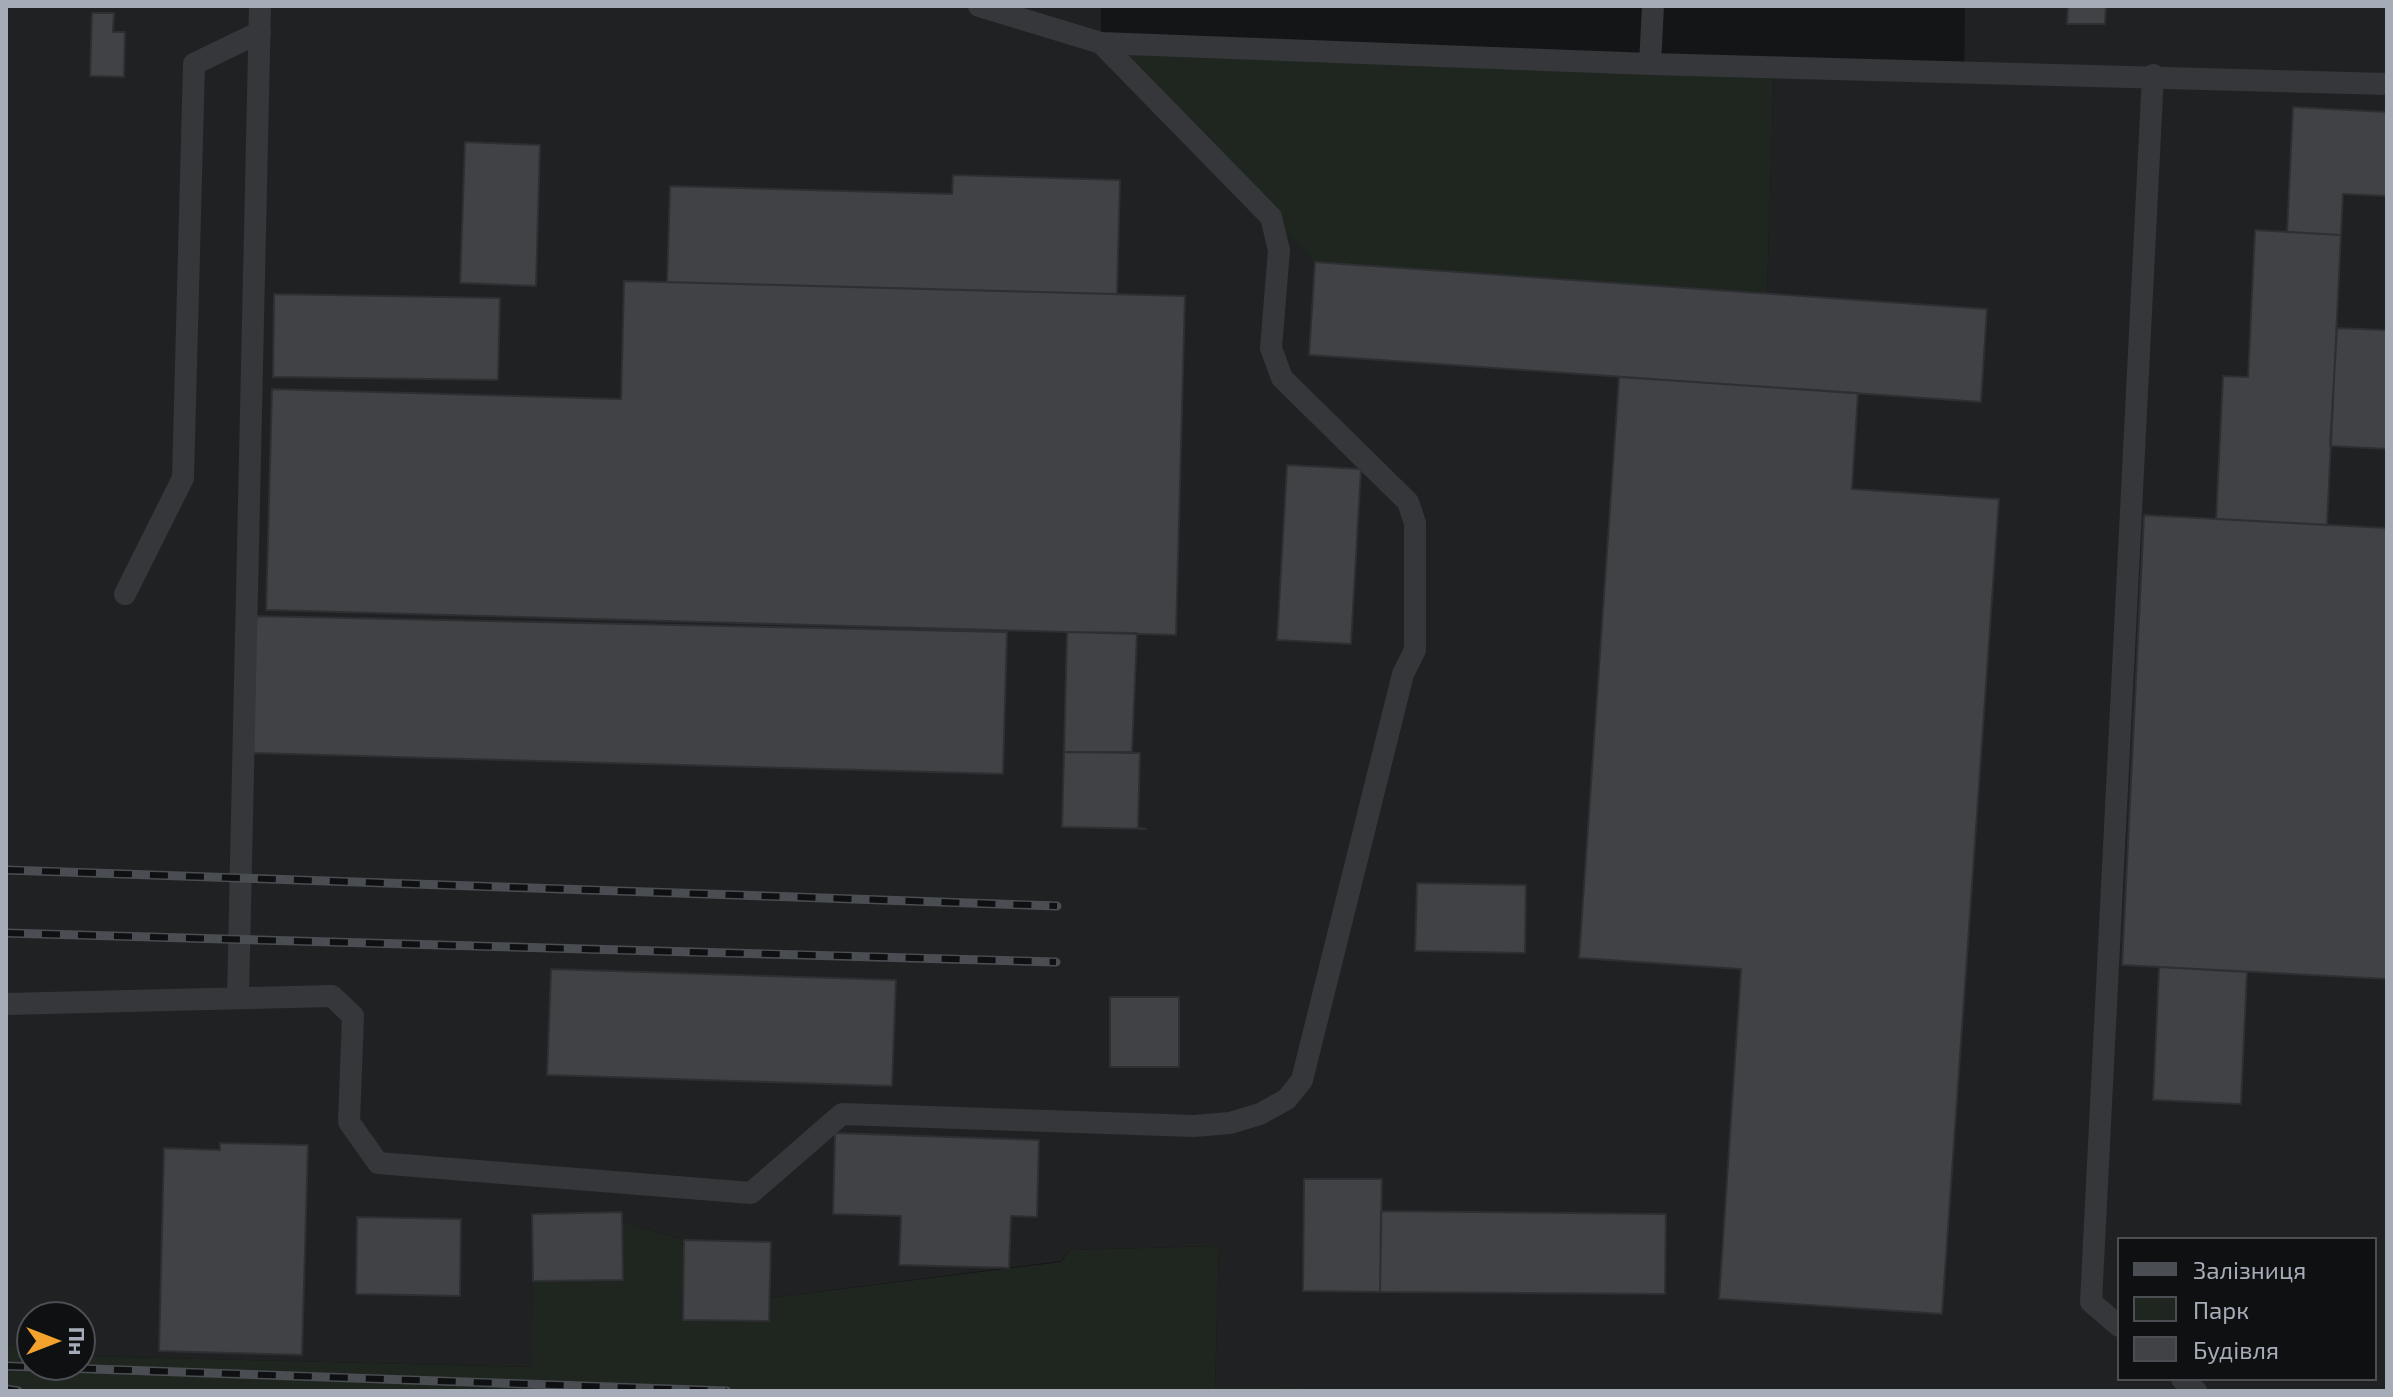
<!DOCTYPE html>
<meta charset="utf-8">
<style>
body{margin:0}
#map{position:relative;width:2393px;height:1397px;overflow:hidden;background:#141516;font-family:"Exo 2",sans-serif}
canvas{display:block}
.frame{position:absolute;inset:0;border:8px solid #a6acb7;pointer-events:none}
.legend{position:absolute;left:2117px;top:1237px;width:260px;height:144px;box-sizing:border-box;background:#0f1011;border:2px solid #4b4e53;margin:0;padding:10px 14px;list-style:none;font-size:24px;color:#a6acb7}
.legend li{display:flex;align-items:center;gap:16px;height:40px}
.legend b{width:40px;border:2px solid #4b4e53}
.north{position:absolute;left:16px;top:1301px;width:80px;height:80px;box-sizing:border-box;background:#0f1011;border:2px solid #4b4e53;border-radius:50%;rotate:90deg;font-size:22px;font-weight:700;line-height:32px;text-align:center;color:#a6acb7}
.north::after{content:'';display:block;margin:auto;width:28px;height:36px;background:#f4a22e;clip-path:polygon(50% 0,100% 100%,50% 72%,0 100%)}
</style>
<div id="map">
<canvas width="2393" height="1397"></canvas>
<div class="frame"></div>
<ul class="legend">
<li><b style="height:10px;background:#4a4d52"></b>Залізниця</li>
<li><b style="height:22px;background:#1e261f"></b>Парк</li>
<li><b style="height:22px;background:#404246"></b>Будівля</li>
</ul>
<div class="north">Пн</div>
</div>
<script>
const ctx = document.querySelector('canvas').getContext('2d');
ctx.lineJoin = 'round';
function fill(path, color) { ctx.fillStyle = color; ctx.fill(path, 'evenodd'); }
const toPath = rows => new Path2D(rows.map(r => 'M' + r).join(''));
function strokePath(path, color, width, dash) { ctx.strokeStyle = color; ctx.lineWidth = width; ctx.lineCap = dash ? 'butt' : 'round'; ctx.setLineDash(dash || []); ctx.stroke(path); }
fill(toPath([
 [6,6,1101,6,1101,44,1767,293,1774,66,1964,72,1965,6,2387,6,2387,1391,1304,1391,1304,1388,1215,1388,1219,1246,1070,1250,1061,1261,770,1298,770,1242,684,1240,622,1222,623,1280,533,1282,532,1367,80,1356,80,1317,32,1317,32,1346,6,1345],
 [2119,1239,2375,1239,2375,1379,2119,1379]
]), '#202123');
fill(toPath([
 [1101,43,1774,66,1767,294,1315,262],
 [622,1222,684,1240,683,1320,769,1321,770,1298,1061,1262,1070,1250,1219,1246,1215,1387,1304,1388,1304,1391,6,1391,6,1345,32,1346,32,1365,80,1365,80,1356,531,1367,533,1281,622,1280]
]), '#1e261f');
const building = toPath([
 [2068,6,2106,6,2105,24,2067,24,2068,6],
 [92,13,114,13,113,32,125,32,124,77,90,76,92,13],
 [2293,107,2387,112,2387,196,2343,194,2341,235,2287,232,2293,107],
 [465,142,540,145,536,286,460,283,465,142],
 [953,175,1120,180,1117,294,667,282,670,186,952,194,953,175],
 [2255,230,2341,235,2327,525,2216,519,2223,376,2248,377,2255,230],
 [1315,262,1987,309,1981,402,1309,355,1315,262],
 [624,281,1185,296,1176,635,266,610,272,389,621,399,624,281],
 [274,294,500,298,498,380,273,377,274,294],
 [2337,328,2387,330,2387,449,2330,446,2337,328],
 [1619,377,1858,393,1852,489,1999,499,1942,1314,1719,1299,1741,969,1579,958,1619,377],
 [1287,465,1361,469,1351,644,1277,640,1287,465],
 [2144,515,2387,528,2387,979,2122,965,2144,515],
 [253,616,1007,632,1003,774,253,753,253,616],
 [1067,632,1137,633,1132,752,1064,752,1067,632],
 [1064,752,1140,753,1138,828,1146,829,1062,827,1064,752],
 [1417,883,1526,885,1525,953,1415,951,1417,883],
 [2159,967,2247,972,2241,1104,2153,1100,2159,967],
 [551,969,896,980,892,1086,547,1075,551,969],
 [1110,997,1179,997,1179,1067,1110,1067,1110,997],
 [835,1133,1039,1140,1037,1217,1011,1216,1009,1268,899,1265,901,1216,833,1214,835,1133],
 [220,1143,308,1145,302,1355,159,1351,164,1148,220,1150,220,1143],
 [1304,1179,1382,1179,1380,1292,1303,1291,1304,1179],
 [1381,1211,1666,1214,1665,1294,1380,1292,1381,1211],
 [622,1212,623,1280,533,1281,532,1214,622,1212],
 [357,1217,461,1219,460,1296,356,1294,357,1217],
 [684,1240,771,1242,769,1321,683,1320,684,1240]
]);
fill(building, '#404246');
strokePath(building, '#2e2f32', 2);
strokePath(toPath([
 [979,6,1101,43,1650,64,2387,84],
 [1650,64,1653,6],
 [125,594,183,478,194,64,260,32],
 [238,996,260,6],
 [6,1004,332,996,353,1016,349,1122,378,1163,751,1193,842,1114,1194,1126,1230,1123,1260,1114,1287,1099,1302,1080,1403,674,1415,650,1415,523,1408,502,1282,378,1271,348,1279,250,1271,217,1101,43],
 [2119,1326,2091,1302,2153,75],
 [2182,1379,2196,1391]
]), '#35373b', 22);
const rail = toPath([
 [6,870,1057,906],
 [6,933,1056,962],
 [6,1366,727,1391],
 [6,1389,18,1391]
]);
strokePath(rail, '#4a4d52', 9);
strokePath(rail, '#0f1011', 6, [18]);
</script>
